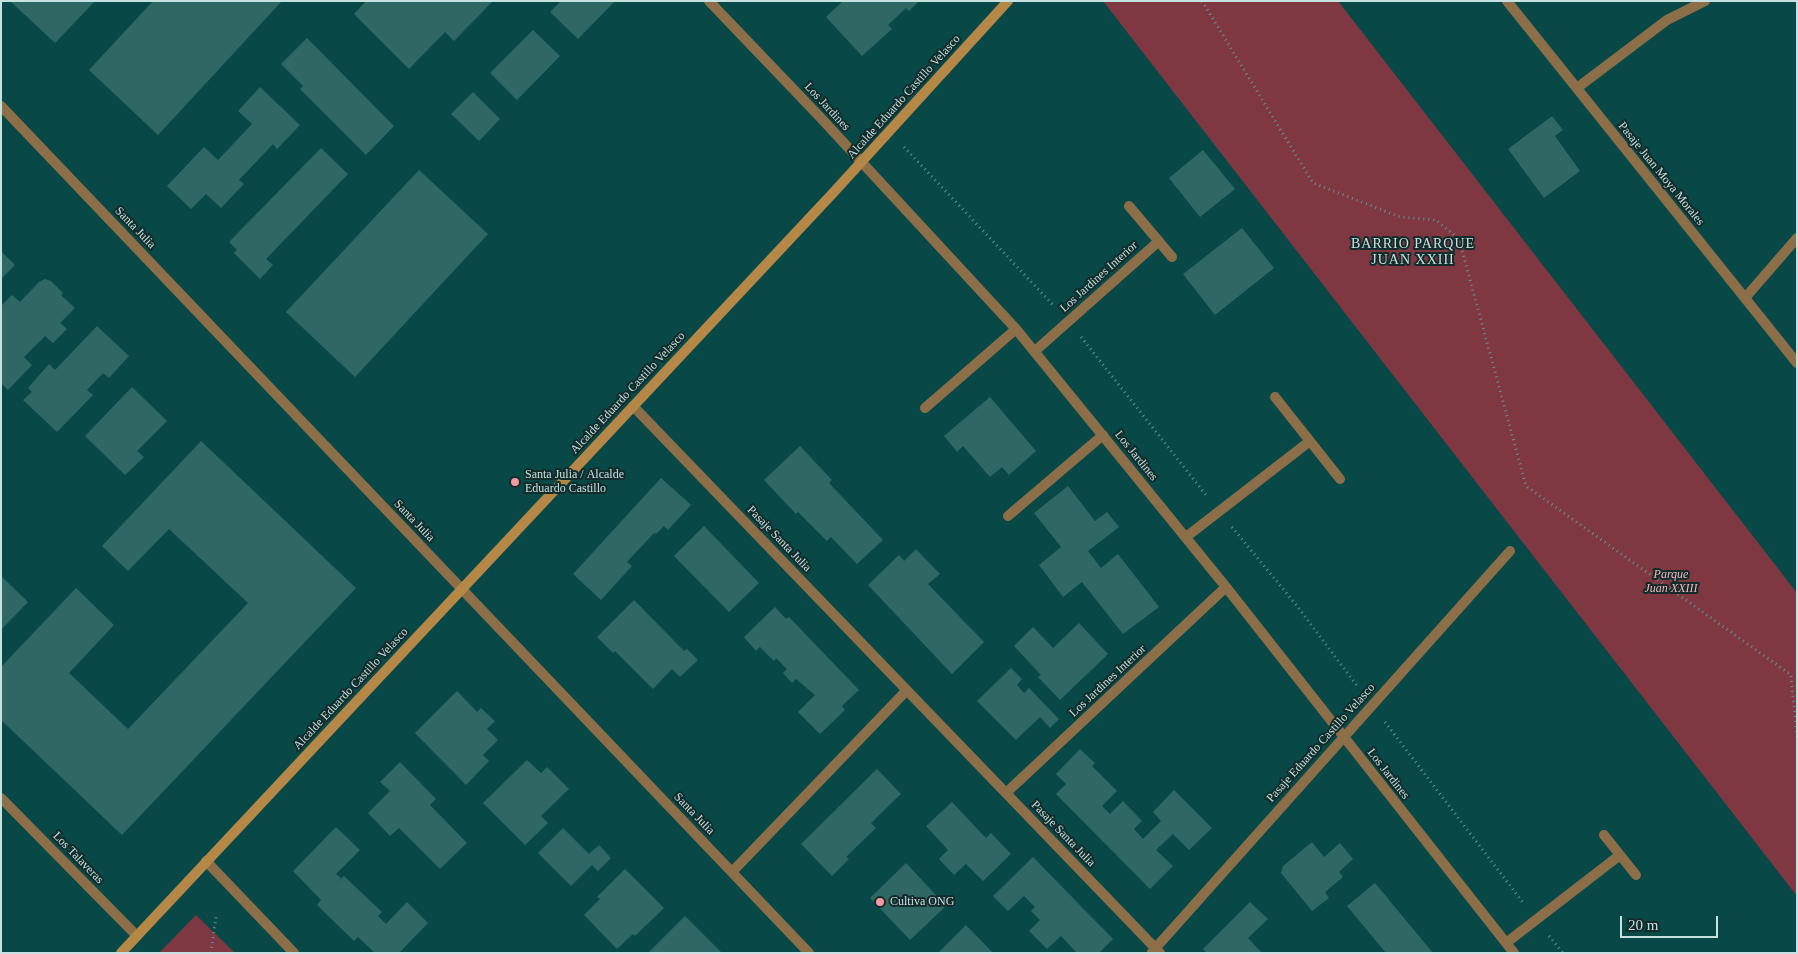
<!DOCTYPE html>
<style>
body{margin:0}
#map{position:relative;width:1798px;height:954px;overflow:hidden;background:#084948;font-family:Georgia,serif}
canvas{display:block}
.frame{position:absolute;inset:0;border:2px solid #c5e2e0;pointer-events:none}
.scale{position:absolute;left:1620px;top:916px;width:98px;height:22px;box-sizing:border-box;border:2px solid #c5e2e0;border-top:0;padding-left:6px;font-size:15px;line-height:18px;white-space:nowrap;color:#c5e2e0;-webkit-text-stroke:4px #132b2a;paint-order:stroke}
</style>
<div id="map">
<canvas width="1798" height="954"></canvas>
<div class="frame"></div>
<div class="scale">20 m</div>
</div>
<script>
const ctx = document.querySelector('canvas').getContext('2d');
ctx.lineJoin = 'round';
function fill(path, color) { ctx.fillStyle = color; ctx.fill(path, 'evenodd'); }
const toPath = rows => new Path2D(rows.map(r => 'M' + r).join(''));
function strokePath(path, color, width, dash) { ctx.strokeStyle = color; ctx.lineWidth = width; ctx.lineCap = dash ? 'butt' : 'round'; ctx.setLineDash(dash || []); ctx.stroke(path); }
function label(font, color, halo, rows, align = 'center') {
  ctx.font = font + ' Georgia,serif'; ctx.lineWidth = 4; ctx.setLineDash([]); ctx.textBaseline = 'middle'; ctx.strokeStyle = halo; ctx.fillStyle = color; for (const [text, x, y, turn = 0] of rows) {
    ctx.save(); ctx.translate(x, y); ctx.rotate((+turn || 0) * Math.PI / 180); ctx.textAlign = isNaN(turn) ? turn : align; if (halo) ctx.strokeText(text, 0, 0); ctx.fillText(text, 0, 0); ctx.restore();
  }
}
fill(toPath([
 [1103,1,1338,1,1797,593,1797,896],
 [196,915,235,953,159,953]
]), '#7f3842');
fill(toPath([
 [10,1,95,1,55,43],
 [153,1,282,1,158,135,89,70],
 [366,1,493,1,454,41,445,32,409,69,354,14],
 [561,1,615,1,578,39,550,12],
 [843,1,919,1,909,11,906,8,888,25,892,29,862,56,826,17],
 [533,30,560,56,517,100,490,73],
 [307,38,394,126,366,155,300,89,303,86,281,64],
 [260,87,300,125,277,149,273,144,239,180,244,184,221,208,206,194,191,209,167,186,204,147,218,160,252,124,238,111],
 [473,92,500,119,479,141,451,114],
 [1552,116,1563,130,1555,136,1580,171,1544,198,1508,149],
 [321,148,348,174,266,259,273,265,260,279,234,253,237,250,229,242],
 [1203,150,1235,189,1200,217,1169,178],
 [419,170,488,234,355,377,286,312],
 [1242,228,1274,268,1215,315,1183,274],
 [1,251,15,265,1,279],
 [45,279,51,281,63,293,61,295,75,308,60,323,67,329,53,343,45,336,24,357,32,365,8,390,1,383,1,306,12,295,20,302,39,282],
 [97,326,129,356,109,378,103,373,87,390,93,395,57,432,23,400,32,392,28,388,49,364,55,370],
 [132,387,167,421,137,451,144,457,125,475,85,436],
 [990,397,1036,451,1009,475,1002,467,990,477,963,446,957,452,944,436],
 [201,441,356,588,122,835,1,720,1,667,76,588,114,625,69,673,128,729,248,603,169,529,128,571,102,546],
 [800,446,832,480,829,483,883,540,857,564,831,537,827,541,798,512,796,514,764,480],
 [661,478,691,505,668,530,664,526,656,534,654,533,627,562,632,566,601,600,573,574],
 [1068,486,1095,521,1107,512,1119,527,1088,551,1101,568,1118,554,1159,607,1123,634,1082,582,1063,597,1039,565,1061,547,1034,513],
 [704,526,759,583,729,612,674,556],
 [916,549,940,574,928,584,984,642,952,674,868,585,899,555,904,561],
 [1,576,28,602,1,630],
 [634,600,684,651,687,649,698,660,680,677,672,669,653,689,615,651,613,653,597,637],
 [775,607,786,619,789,617,859,690,842,706,845,710,820,734,798,712,815,695,796,679,792,683,783,673,787,669,776,658,774,661,760,647,756,651,744,637],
 [1079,623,1108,654,1060,700,1038,677,1041,675,1014,646,1033,627,1053,648],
 [1011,668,1022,679,1017,685,1024,693,1029,688,1059,719,1050,728,1040,717,1016,740,977,701],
 [457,691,477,712,481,708,495,721,487,729,498,740,483,755,489,761,466,785,415,733],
 [1080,749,1095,763,1092,766,1117,791,1102,806,1110,814,1123,801,1142,821,1134,829,1143,839,1161,821,1153,812,1174,790,1212,828,1189,850,1173,834,1156,850,1173,866,1150,889,1056,794,1066,784,1056,774],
 [527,760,541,773,547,767,569,789,541,816,548,823,525,845,483,803],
 [400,762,436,799,430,805,467,843,440,869,399,828,390,836,368,813,390,791,380,782],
 [877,769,901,794,871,823,876,828,846,857,849,859,832,876,801,844],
 [952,802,986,838,991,833,1011,854,983,881,966,864,954,875,939,859,948,850,926,826],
 [336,827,360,850,336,874,341,878,335,884,344,876,382,912,378,916,386,924,407,902,428,923,399,953,375,953,358,937,354,941,317,905,321,900,293,871],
 [563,828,589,854,599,845,611,858,598,871,592,865,571,886,538,853],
 [1312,842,1324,857,1340,843,1353,859,1339,872,1343,877,1325,892,1329,898,1312,911,1281,873,1283,866],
 [1033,857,1113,939,1099,953,1077,953,1061,936,1047,949,1029,931,1040,920,1031,911,1035,907,1024,896,1008,911,993,896],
 [906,863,946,906,910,940,870,898],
 [625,869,664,908,635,936,633,934,617,949,584,915,600,899,597,897],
 [1375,883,1399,912,1433,953,1386,953,1347,906],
 [1250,902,1268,919,1248,938,1262,953,1207,953,1203,949],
 [685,916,722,953,648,953],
 [966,925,993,953,938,953]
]), '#2f6765');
strokePath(toPath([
 [1202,1,1313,183,1400,217,1436,220,1459,239,1526,486,1791,675,1797,737],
 [904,147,1054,306],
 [1081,337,1206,495],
 [1232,527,1297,606,1358,687],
 [1385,722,1524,904],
 [1549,936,1563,953],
 [211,953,216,917]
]), '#629290', 3, [1, 4]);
strokePath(toPath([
 [709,1,819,116,1016,329,1226,587,1514,953],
 [1507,1,1797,363],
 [1577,88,1667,20,1705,1],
 [1,106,809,953],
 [1129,206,1172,257],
 [1745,298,1797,238],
 [1035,351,1159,241],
 [1275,397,1340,479],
 [633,406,1160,953],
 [925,408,1016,329],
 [1008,516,1103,435],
 [1186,537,1310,441],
 [1006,793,1226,587],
 [1,798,137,936],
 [1604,835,1636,875],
 [206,861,294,953],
 [732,872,907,690],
 [1506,943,1620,855],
 [1152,952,1510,551]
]), '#8c6f48', 10);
strokePath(toPath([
 [121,953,833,193,1008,1]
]), '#b68848', 10);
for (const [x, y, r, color] of [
 [515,482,5,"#f49aa3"],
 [880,902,5,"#f49aa3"]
]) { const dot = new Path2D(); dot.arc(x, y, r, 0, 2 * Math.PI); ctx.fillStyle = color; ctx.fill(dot); strokePath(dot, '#132b2a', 2); }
label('12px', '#c5e2e0', '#132b2a', [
 ["Alcalde Eduardo Castillo Velasco",904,97,-48],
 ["Los Jardines",827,107,47],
 ["Pasaje Juan Moya Morales",1661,174,51],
 ["Santa Julia",135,228,46],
 ["Los Jardines Interior",1099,277,-42],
 ["Alcalde Eduardo Castillo Velasco",628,393,-47],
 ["Los Jardines",1136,456,51],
 ["Santa Julia",414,521,46],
 ["Pasaje Santa Julia",779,539,46],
 ["Los Jardines Interior",1108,681,-43],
 ["Alcalde Eduardo Castillo Velasco",351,689,-47],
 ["Pasaje Eduardo Castillo Velasco",1321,743,-48],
 ["Los Jardines",1388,774,52],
 ["Santa Julia",694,814,46],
 ["Pasaje Santa Julia",1063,834,46],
 ["Los Talaveras",78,858,46]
]);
label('12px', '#c5e2e0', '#132b2a', [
 ["Santa Julia / Alcalde",525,475],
 ["Eduardo Castillo",525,489],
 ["Cultiva ONG",890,902]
], 'left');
label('italic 12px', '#f6b9be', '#132b2a', [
 ["Parque",1671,575],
 ["Juan XXIII",1671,589]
]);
ctx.letterSpacing = '1px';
label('14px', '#c5e2e0', '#132b2a', [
 ["BARRIO PARQUE",1413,244],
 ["JUAN XXIII",1413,260]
]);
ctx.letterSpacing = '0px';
</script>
